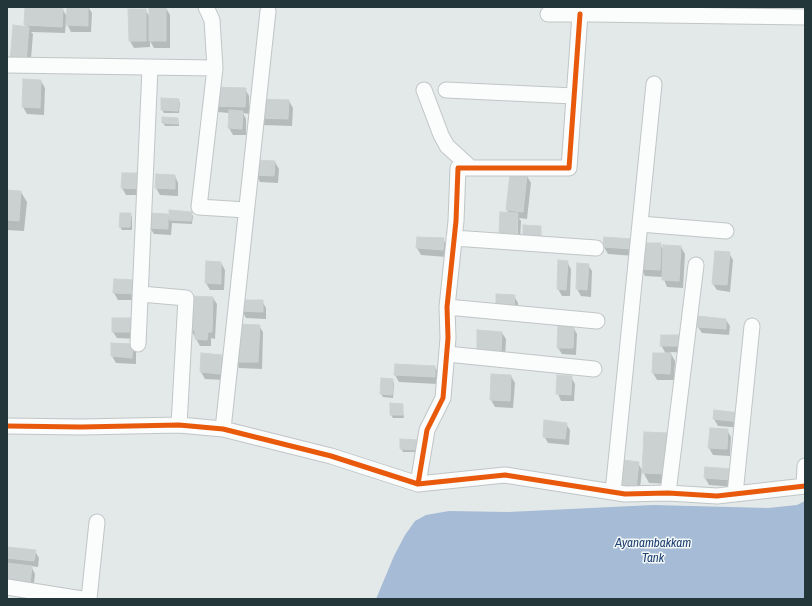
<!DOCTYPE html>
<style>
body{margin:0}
#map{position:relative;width:812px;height:606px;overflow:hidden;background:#e3e9e9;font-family:"Archivo Narrow",sans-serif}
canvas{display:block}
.frame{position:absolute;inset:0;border:8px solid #23373b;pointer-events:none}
</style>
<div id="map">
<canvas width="812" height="606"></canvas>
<div class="frame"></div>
</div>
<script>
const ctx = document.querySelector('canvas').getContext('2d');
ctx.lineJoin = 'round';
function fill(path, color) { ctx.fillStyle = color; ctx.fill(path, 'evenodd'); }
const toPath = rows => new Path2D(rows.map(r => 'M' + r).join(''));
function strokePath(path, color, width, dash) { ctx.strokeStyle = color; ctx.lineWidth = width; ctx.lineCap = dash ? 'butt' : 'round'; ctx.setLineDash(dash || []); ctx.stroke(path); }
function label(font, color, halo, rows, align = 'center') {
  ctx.font = font + ' "Archivo Narrow",sans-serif'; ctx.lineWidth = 3; ctx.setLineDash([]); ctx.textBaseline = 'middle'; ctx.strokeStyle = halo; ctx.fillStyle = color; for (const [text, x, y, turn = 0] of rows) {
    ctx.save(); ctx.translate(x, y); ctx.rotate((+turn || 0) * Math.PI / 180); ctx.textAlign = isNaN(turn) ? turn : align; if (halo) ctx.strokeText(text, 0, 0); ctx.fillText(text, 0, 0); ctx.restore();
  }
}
fill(toPath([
 [805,501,805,599,376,599,394,556,405,535,415,521,426,515,449,511,508,512,653,505,768,508,797,505]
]), '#a6bbd5');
fill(toPath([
 [26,7,62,8,67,17,68,7,88,7,92,13,91,32,71,32,66,22,65,33,31,32,33,34,30,71,15,69,26,27],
 [166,8,170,15,170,48,154,48,150,41,150,47,134,48,130,41,145,10,150,17],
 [24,80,41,81,45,88,44,115,27,114,23,107],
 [245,89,249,96,249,114,243,113,246,119,246,135,233,135,229,128,229,113,218,112,214,105],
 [178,100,180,103,179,113,164,113,162,110],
 [289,101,293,108,292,126,262,125,258,118],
 [178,119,179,126,165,126,163,123],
 [275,162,279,169,278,183,260,182,256,175],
 [123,174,147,195,126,195,122,188],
 [511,175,527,176,531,183,527,219,519,218,521,221,520,241,504,241,500,234,501,213,509,214,507,210],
 [516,219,518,219,518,240,516,240],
 [175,176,178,183,178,196,160,195,156,188],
 [7,191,21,192,27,202,24,231,7,230],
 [191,213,193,216,192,224,172,223,171,235,154,234,150,228,168,215,170,219],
 [130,214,132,217,132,230,122,230,120,227],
 [418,238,443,239,447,246,447,257,421,255,417,248],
 [632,240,635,256,608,254,604,247],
 [660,244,664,251,681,247,685,254,683,288,667,287,663,277,645,276,641,269],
 [729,253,733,260,730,292,717,290,713,284],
 [559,261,567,262,571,269,570,296,562,296,558,289],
 [221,263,225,270,224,290,210,290,206,283],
 [578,264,588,265,592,271,591,297,581,296,577,289],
 [140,288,140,300,118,300,114,293],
 [514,296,518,303,518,317,501,317],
 [213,298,217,304,215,339,211,338,211,346,200,346,191,330],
 [262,301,266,308,266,319,246,318,242,311],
 [135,319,138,339,117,338,113,332],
 [726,320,730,326,729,335,702,333,698,327],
 [259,326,263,332,262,369,239,368,235,361],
 [573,327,577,334,576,355,562,354,558,348],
 [502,333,506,339,505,358,482,357],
 [683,336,687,353,670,352,675,361,674,380,657,380,653,373,666,354,661,345],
 [112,344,132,345,136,352,136,364,116,363,112,356],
 [202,354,221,356,225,363,224,380,205,379,201,372],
 [435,367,439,374,438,384,399,382,395,375],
 [492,375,511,376,515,383,513,408,495,407,491,400],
 [571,377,575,384,574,401,561,401,558,394],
 [392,380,394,383,393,398,383,397,381,394],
 [402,405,404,418,393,418,391,415],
 [740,414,743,428,718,426,714,419],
 [566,424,570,430,569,445,548,443,544,436],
 [727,430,731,437,730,456,713,455,709,448],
 [645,434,672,484,649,483,642,470,639,497,627,496,638,463,643,472],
 [419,444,419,452,403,452,401,448],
 [706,468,732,470,735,487,709,485,705,478],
 [7,548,35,551,39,558,38,567,31,566,35,574,33,591,7,564,9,564,7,561]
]), '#0003');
const building = toPath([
 [25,7,63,7,62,27,24,25,25,7],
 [67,7,88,7,88,26,66,25,67,7],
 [149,7,166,7,166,41,149,41,149,7],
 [128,9,146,9,146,41,129,41,128,9],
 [13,25,29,27,26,64,10,63,13,25],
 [23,79,41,80,40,108,22,107,23,79],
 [214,87,246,88,245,107,213,106,214,87],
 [161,98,179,99,178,111,161,110,161,98],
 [258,99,289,100,288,119,257,118,258,99],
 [229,110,243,111,242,129,228,128,229,110],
 [162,117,178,118,178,124,162,123,162,117],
 [256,160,275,161,274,176,255,175,256,160],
 [122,173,144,173,144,189,121,188,122,173],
 [156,174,175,175,175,189,155,188,156,174],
 [510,174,527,175,523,212,506,210,510,174],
 [7,190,21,191,19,221,7,220,7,190],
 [169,210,192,212,191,221,169,220,169,210],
 [500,212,518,213,517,235,499,234,500,212],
 [120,213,131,213,130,227,119,227,120,213],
 [150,213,168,214,168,229,149,228,150,213],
 [523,225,541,226,541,237,523,236,523,225],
 [417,237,444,238,443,250,416,248,417,237],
 [604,237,632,239,632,249,603,247,604,237],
 [640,243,661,243,660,270,640,269,640,243],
 [663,245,681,246,679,281,662,280,663,245],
 [715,251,730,252,727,285,712,284,715,251],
 [558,260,568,261,566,290,557,289,558,260],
 [206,261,221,262,221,284,205,283,206,261],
 [577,263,589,264,587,290,576,289,577,263],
 [114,279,137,280,137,294,113,293,114,279],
 [496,294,515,295,514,310,496,310,496,294],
 [192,296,213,297,212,332,208,332,207,340,195,339,195,330,190,330,192,296],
 [241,300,263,300,263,312,241,311,241,300],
 [698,316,726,319,726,329,697,327,698,316],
 [112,318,135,318,135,332,112,332,112,318],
 [236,324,260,325,258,362,234,362,236,324],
 [558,325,574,326,573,348,557,348,558,325],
 [477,330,502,332,501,352,477,350,477,330],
 [661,335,684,335,684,346,660,346,661,335],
 [111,343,133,344,132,358,111,356,111,343],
 [201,353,222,355,220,374,200,372,201,353],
 [653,353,671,353,670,374,652,373,653,353],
 [395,364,435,366,435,377,394,375,395,364],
 [491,374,511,375,510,401,490,400,491,374],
 [557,375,572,376,571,395,556,394,557,375],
 [381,378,393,379,392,395,380,394,381,378],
 [390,403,403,404,403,415,390,415,390,403],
 [714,410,741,413,740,422,713,419,714,410],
 [544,420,567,423,565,439,543,437,544,420],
 [710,428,728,429,727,449,708,448,710,428],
 [644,432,668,433,666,474,642,473,644,432],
 [400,439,418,440,417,450,400,449,400,439],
 [624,460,639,462,636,490,622,489,624,460],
 [705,467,733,469,732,480,704,478,705,467],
 [7,547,36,550,34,561,7,558,7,547],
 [7,563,32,566,30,584,7,582,7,563]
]);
fill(building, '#cbd0d0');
strokePath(building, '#ccd2d2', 1);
const street = toPath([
 [206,7,212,20,215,68],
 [548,14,589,14],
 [591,14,805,17],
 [7,65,215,68,199,207,246,210],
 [424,90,441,135,447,146,470,167],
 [446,90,574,96],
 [640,224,726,231],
 [454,238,596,248],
 [141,294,186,298,179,425],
 [447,307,597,321],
 [138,344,150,68],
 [447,354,594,369],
 [7,426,81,427,179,425,223,429,331,456,418,484,505,475,625,494,668,493,717,496,805,486],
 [223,429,268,11],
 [418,484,427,430,443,398,448,338,447,307,456,221,458,168,569,168,580,14],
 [804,486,805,466],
 [613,492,654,84],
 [668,493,696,265],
 [735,494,752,326],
 [7,587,82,599],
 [89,599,97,522]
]);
strokePath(street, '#c0c5c6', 17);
strokePath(street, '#fbfcfc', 15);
strokePath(toPath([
 [7,426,81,427,179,425,223,429,331,456,418,484,505,475,625,494,668,493,717,496,805,486],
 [418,484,427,430,443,398,448,338,447,307,456,221,458,168,569,168,580,14]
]), '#e8590c', 5);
label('italic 13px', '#204173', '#f2f8f7', [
 ["Ayanambakkam",653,544],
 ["Tank",653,559]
]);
</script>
